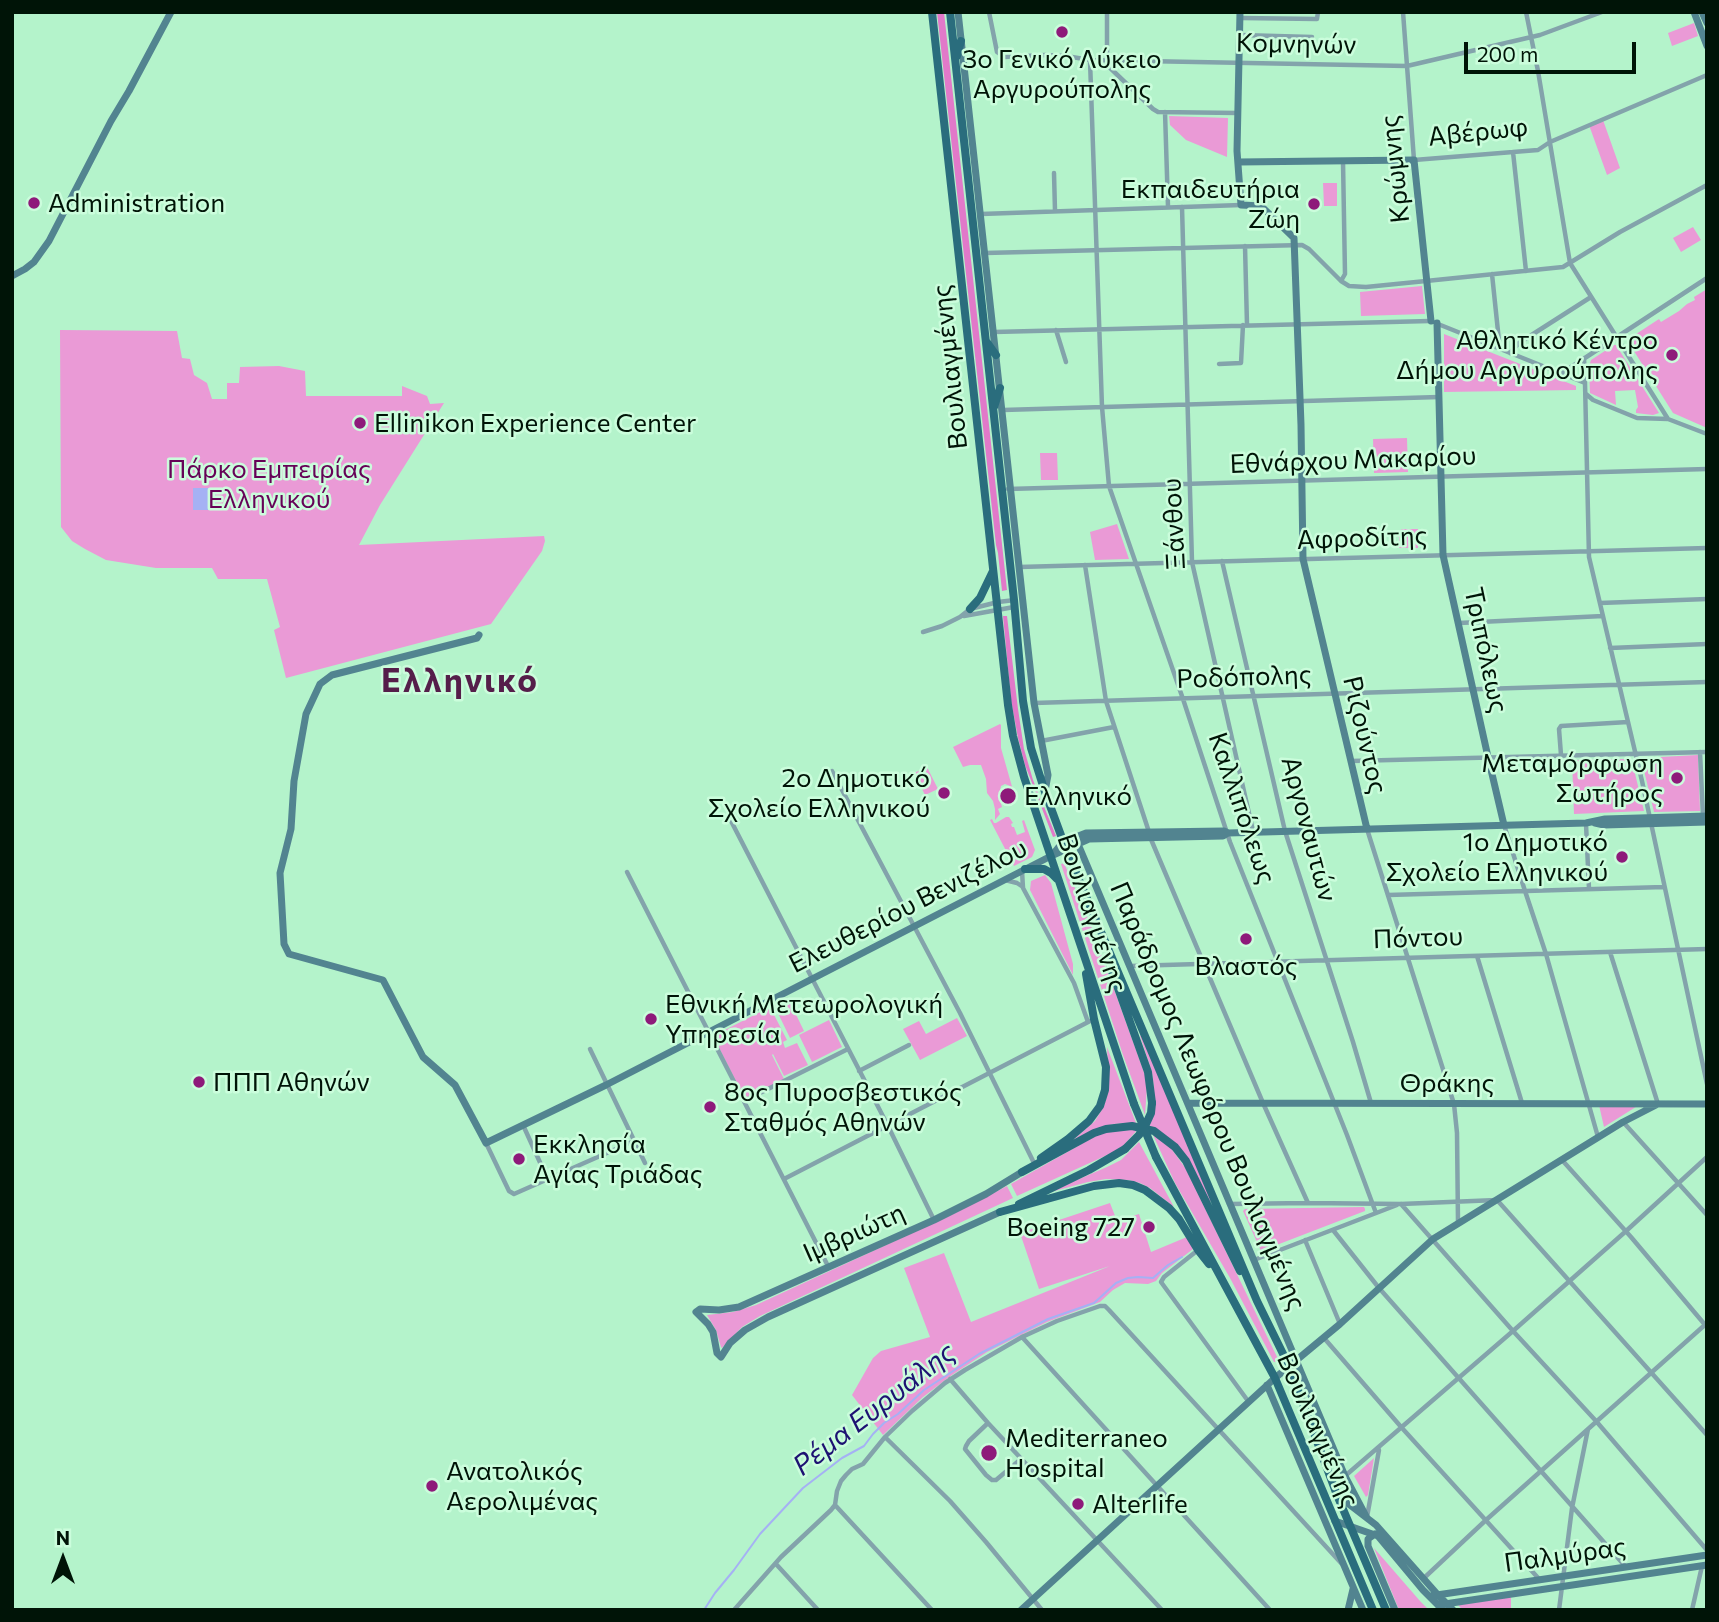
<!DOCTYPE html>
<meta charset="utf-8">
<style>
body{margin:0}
#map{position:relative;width:1719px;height:1622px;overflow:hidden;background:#b4f3cb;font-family:Commissioner,sans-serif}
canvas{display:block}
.frame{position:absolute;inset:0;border:14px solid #001407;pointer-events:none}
.north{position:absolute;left:28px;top:1524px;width:70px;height:70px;-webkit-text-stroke:5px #cbfddc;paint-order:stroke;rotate:0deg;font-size:19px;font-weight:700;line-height:28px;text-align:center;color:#001407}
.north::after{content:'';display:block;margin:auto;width:24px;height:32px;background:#001407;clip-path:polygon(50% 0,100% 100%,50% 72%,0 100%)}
.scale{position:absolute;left:1464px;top:42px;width:172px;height:32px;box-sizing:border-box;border:4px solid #001407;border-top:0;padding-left:9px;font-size:21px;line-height:24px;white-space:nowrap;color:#001407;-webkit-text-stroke:5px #cbfddc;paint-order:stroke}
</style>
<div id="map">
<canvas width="1719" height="1622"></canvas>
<div class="frame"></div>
<div class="north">N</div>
<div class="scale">200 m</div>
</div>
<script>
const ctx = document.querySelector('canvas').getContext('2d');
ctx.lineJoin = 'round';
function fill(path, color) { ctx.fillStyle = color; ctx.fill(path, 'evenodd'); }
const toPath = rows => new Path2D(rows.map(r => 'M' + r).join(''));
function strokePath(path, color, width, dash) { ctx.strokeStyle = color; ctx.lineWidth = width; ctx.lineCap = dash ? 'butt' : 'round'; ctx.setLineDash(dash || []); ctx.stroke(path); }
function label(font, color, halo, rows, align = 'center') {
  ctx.font = font + ' Commissioner,sans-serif'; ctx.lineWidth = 5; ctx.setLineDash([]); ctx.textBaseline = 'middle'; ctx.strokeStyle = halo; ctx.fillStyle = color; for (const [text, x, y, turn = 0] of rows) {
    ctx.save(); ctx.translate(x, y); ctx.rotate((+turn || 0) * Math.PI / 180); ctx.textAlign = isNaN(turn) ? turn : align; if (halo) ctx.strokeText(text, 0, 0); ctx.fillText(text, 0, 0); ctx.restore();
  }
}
fill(toPath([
 [1694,23,1698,36,1672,46,1668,33],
 [1169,116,1228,118,1227,157,1186,140,1170,125],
 [1603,120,1620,168,1607,175,1589,125],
 [1323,183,1337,183,1337,206,1324,206],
 [1693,227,1701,240,1681,252,1673,238],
 [1422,286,1425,314,1361,316,1360,292],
 [1707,289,1707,428,1673,413,1627,340,1659,319,1661,322,1679,311,1687,304,1695,300,1694,297],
 [60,330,177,331,182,358,190,359,194,375,207,383,212,399,227,399,227,383,239,383,240,367,279,366,305,371,306,396,402,396,402,386,427,396,430,404,444,403,380,505,359,545,544,536,545,541,542,551,491,624,286,678,274,630,280,627,267,579,218,579,212,568,156,568,106,560,85,549,72,541,61,527],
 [1444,334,1576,386,1576,390,1444,392],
 [1614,345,1616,345,1659,413,1653,415,1636,413,1636,410,1638,407,1635,390,1615,391,1616,405,1590,393,1589,366,1591,360],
 [1407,438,1408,472,1374,473,1373,439],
 [1040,453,1057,453,1058,480,1041,480],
 [1117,524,1129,559,1095,560,1090,532],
 [1402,529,1418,529,1418,548,1399,548,1399,537,1397,537,1397,533],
 [1000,724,1001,725,1001,748,1013,790,1010,786,1005,784,1001,786,999,797,1002,807,998,809,1000,814,995,820,995,809,993,801,987,793,986,779,981,765,970,765,963,767,953,747],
 [1698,755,1700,811,1654,812,1641,758],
 [1627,759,1632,761,1644,811,1574,814,1572,760],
 [927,767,938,789,925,795,914,773],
 [1006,817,1009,817,1013,823,1011,824,1012,827,1014,827,1017,835,1025,832,1022,821,1024,820,1035,850,1032,857,1014,866,990,820,992,819,994,823,996,823],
 [1064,863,1090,923,1145,1075,1147,1087,1145,1115,1123,1055,1061,864],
 [1045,875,1051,883,1073,964,1073,975,1030,890,1031,881],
 [788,998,804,1031,790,1038,774,1005],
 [770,1007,787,1040,783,1042,785,1048,797,1043,808,1065,784,1076,773,1054,772,1055,784,1079,745,1099,713,1036],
 [957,1018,967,1036,920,1060,903,1029,919,1021,926,1034],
 [829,1020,842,1047,812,1062,799,1035],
 [1142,1035,1211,1201,1209,1202,1192,1165,1149,1127,1153,1114,1154,1088,1152,1072,1140,1036],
 [1107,1047,1136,1123,1113,1124,1099,1129,1065,1147,1095,1121,1104,1106,1109,1089],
 [1599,1105,1639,1105,1604,1127],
 [1138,1129,1124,1145,1116,1151,1017,1196,1011,1184,1099,1134,1106,1132],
 [1153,1135,1168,1144,1186,1169,1279,1361,1274,1362,1230,1278,1175,1183],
 [1139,1142,1174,1207,1150,1188,1140,1183,1128,1180,1106,1179,1088,1182,1047,1193,1107,1167,1121,1160],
 [1007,1186,1013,1198,760,1316,742,1327,722,1348,721,1347,716,1330,707,1315,733,1312,756,1305,949,1216],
 [1110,1203,1117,1221,1139,1214,1151,1252,1187,1237,1193,1249,1162,1273,1156,1281,1148,1284,1125,1283,1113,1290,1100,1302,1047,1322,987,1352,952,1375,923,1397,883,1435,852,1395,873,1358,881,1351,930,1337,904,1268,944,1253,971,1322,1110,1266,1039,1289,1020,1233],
 [1364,1207,1365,1209,1365,1211,1261,1251,1243,1211,1245,1209],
 [1374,1458,1368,1495,1366,1497,1354,1476],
 [1374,1548,1420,1601,1429,1610,1399,1610],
 [1511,1597,1511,1610,1463,1610,1458,1605]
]), '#ea9ad6');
fill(toPath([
 [937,12,944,12,1007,590,1002,591,998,553,996,545],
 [1003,616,1007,616,1018,709,1024,749,1033,780,1056,836,1053,837,1025,765,1018,738,1011,700]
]), '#e179c9');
fill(toPath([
 [193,488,216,488,215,510,193,510]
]), '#a5b1f4');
strokePath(toPath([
 [704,1610,715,1593,734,1570,760,1534,803,1488,842,1458,864,1446,873,1434,884,1423,898,1414,924,1390,979,1354,1048,1319,1094,1303,1116,1283,1128,1278,1138,1277,1153,1278,1168,1265,1182,1257]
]), '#a5b1f4', 2);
strokePath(toPath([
 [989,12,997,52,1004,57,1045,55,1066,56,1090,60,1407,66,1540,35,1602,12],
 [1107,12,1107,65,1153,109,1158,112,1238,113],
 [1403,12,1414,160,1538,150,1550,142,1707,75],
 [1526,12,1538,71,1570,263,1668,419],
 [1241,18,1317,19,1318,12],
 [1240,35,1312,37],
 [1090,60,1102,407,1109,486,1183,699,1230,842,1347,1135,1376,1213],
 [1165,112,1168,207],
 [1513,152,1526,271],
 [1054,173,1055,211],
 [1182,207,1192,562,1253,831],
 [981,214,1241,205],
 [1245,246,1247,325],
 [985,253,1302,245,1309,249,1341,281,1349,286,1366,287,1426,281,1563,267,1620,232,1707,185],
 [1492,274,1499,341,1497,347],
 [1341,281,1345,274,1343,161],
 [1438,324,1585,383,1589,557,1642,781,1707,1084],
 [1056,330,1066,362],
 [994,332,1430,321],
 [1510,353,1519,343,1591,297],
 [1584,358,1585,383],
 [1219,364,1241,363,1243,325],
 [1562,373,1707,278],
 [1586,394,1593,400,1637,418,1668,419,1707,434],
 [1003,410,1439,397],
 [1008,489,1707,469],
 [1222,561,1285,831,1353,1042,1371,1103],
 [1085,565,1106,701,1149,832],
 [1019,567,1707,548],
 [1600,603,1707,599],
 [964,616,1014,607],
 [1459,623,1603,616],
 [923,632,942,626,960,617,970,609,998,602,1015,600],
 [1610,648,1707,644],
 [1034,703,1707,682],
 [1041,741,1114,727],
 [1700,752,1703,816],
 [1561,755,1559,729,1561,726,1628,722],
 [1351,761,1707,752],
 [832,771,960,1013,1034,1163],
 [730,819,888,1126,934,1220],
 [1586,824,1589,889],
 [1504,825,1525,891,1546,954,1598,1137],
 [1367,829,1454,1104,1457,1133,1458,1223],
 [1150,837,1263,1103,1308,1203],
 [1022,871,1023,888,1074,983,1088,1022],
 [627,872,828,1266],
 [1005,880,1017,883,1023,887],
 [1388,895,1664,887],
 [1610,952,1658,1104],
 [1477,956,1522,1103],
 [1131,966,1707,949],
 [590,1049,645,1163],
 [859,1071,909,1045],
 [744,1101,848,1049],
 [1624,1123,1707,1215],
 [523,1125,548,1180],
 [486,1143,509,1191,514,1194,634,1141],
 [1562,1160,1631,1237,1706,1326],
 [784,1179,1094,1019],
 [1229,1204,1308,1203,1401,1204,1497,1200,1707,1435],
 [1401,1204,1513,1331,1596,1421,1706,1549],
 [1333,1230,1379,1288,1625,1566],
 [1305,1240,1340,1324],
 [1198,1250,1164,1277,1161,1282,1248,1401],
 [1254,1260,1397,1205],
 [1022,1337,1270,1610],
 [1324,1338,1402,1428,1540,1580],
 [950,1379,988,1423,1162,1610],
 [988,1423,969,1441,966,1446,965,1449,986,1475,992,1480,996,1480,1021,1459],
 [885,1437,950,1501,986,1542,1042,1610],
 [1345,1476,1513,1331,1625,1232,1707,1157],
 [835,1505,932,1610],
 [1367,1517,1379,1450],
 [776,1564,818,1610],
 [1424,1578,1486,1520,1707,1323],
 [734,1610,781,1557,831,1510,835,1505,837,1491,841,1481,846,1475,852,1469,863,1464,885,1437,912,1411,945,1383,965,1370,1022,1337,1057,1321,1100,1306,1105,1306,1109,1310,1341,1563],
 [1559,1610,1572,1508,1588,1429],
 [1692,1610,1702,1566]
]), '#83a3ab', 4.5);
strokePath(toPath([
 [958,12,1034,703,1048,775,1045,791],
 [1240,12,1237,151,1241,205,1261,206,1294,238,1301,425,1303,559,1367,829],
 [1694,12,1707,46],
 [1702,12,1707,23],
 [1239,162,1414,160,1431,321],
 [12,276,25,269,34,262,49,241,111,121,129,91,171,12],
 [1437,323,1443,555,1488,757,1504,825],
 [479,635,477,638,332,675,320,684,306,714,294,781,291,829,280,873,284,944,289,954,383,980,423,1057,455,1085,486,1143,606,1085,1051,856,1089,839,1223,836,1228,833],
 [1595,823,1604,825,1707,822],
 [1078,844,1345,1476,1367,1518],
 [1054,853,1063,842,1086,833,1224,831,1228,833,1586,823,1605,819,1707,816],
 [1188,1103,1707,1104],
 [696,1312,700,1309,719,1310,739,1307,934,1220,986,1194,1022,1172],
 [696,1312,708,1324,713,1332,717,1353,721,1357],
 [721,1357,730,1343,745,1330,768,1317,1000,1212],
 [1267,1385,1363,1610],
 [1337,1495,1376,1525,1438,1595,1453,1610],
 [1335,1521,1378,1536,1423,1590,1443,1610],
 [1375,1534,1368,1539,1368,1546,1395,1610],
 [1430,1596,1707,1555],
 [1438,1605,1707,1565],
 [1021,1610,1275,1378,1340,1324,1433,1239,1623,1122,1658,1104],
 [1348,1610,1353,1589]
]), '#528490', 7);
strokePath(toPath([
 [932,12,1008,705,1013,736,1024,777,1134,1104],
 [950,12,1014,600,1023,701,1031,748,1045,792,1066,849,1257,1301,1289,1366,1337,1495,1386,1610],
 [957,56,961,41],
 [986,341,996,355],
 [994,407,1000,388],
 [970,609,980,598,993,571],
 [1025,869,1044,869,1051,873,1057,879],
 [1110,966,1148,1072,1152,1103],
 [1156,1157,1275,1378,1373,1610],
 [1041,1158,1068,1139,1089,1121,1100,1106,1105,1090,1106,1067,1094,1019,1086,974],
 [1022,1172,1094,1133,1106,1129,1132,1126,1154,1131,1175,1147,1186,1161,1240,1271],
 [1019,1204,1089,1170,1125,1149],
 [1000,1212,1094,1186,1119,1183,1133,1185,1145,1190,1169,1208,1179,1219,1198,1250,1209,1264]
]), '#2a6d7d', 8);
strokePath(toPath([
 [1134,1104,1156,1157],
 [1125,1149,1139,1135,1146,1124,1151,1113,1152,1103]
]), '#2a6d7d', 8);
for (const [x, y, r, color] of [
 [1062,32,7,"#8e1a7a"],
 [34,203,7,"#8e1a7a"],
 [1314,204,7,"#8e1a7a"],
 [1672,355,7,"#8e1a7a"],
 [360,423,7,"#8e1a7a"],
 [1677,778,7,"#8e1a7a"],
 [944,793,7,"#8e1a7a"],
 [1008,796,9,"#8e1a7a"],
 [1622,857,7,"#8e1a7a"],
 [1246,939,7,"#8e1a7a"],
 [651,1019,7,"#8e1a7a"],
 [199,1082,7,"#8e1a7a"],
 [710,1107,7,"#8e1a7a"],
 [519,1159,7,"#8e1a7a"],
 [1149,1227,7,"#8e1a7a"],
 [989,1453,9,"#8e1a7a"],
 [432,1486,7,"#8e1a7a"],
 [1078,1504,7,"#8e1a7a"]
]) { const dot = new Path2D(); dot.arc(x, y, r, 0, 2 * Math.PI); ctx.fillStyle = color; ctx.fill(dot); strokePath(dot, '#cbfddc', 2.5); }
label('26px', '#001407', '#cbfddc', [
 ["Κομνηνών",1296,44,1],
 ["Αβέρωφ",1478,132,-6],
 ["Κρώμνης",1395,169,-96],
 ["Βουλιαγμένης",950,367,-96],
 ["Εθνάρχου Μακαρίου",1353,460,-2],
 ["Ξάνθου",1174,524,-93],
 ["Αφροδίτης",1362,538,-2],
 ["Τριπόλεως",1486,650,78],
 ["Ροδόπολης",1244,677,-2],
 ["Ριζούντος",1365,735,77],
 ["Καλλιπόλεως",1242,808,71],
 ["Αργοναυτών",1309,829,75],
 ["Ελευθερίου Βενιζέλου",908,906,-27],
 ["Βουλιαγμένης",1092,913,71],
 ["Πόντου",1418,938,-2],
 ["Θράκης",1447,1083],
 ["Παράδρομος Λεωφόρου Βουλιαγμένης",1208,1096,67],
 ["Ιμβριώτη",854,1233,-24],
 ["Βουλιαγμένης",1318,1430,66],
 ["Παλμύρας",1565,1555,-8]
]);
label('26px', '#001407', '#cbfddc', [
 ["3ο Γενικό Λύκειο",1062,59,"center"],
 ["Αργυρούπολης",1062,89,"center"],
 ["Εκπαιδευτήρια",1300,189,"right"],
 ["Ζώη",1300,219,"right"],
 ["Administration",48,203],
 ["Αθλητικό Κέντρο",1658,340,"right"],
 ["Δήμου Αργυρούπολης",1658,370,"right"],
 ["Ellinikon Experience Center",374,423],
 ["Μεταμόρφωση",1663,763,"right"],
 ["Σωτήρος",1663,793,"right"],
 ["2ο Δημοτικό",930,778,"right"],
 ["Σχολείο Ελληνικού",930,808,"right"],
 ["Ελληνικό",1024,796],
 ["1ο Δημοτικό",1608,842,"right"],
 ["Σχολείο Ελληνικού",1608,872,"right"],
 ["Βλαστός",1246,966,"center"],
 ["Εθνική Μετεωρολογική",665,1004],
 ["Υπηρεσία",665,1034],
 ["ΠΠΠ Αθηνών",213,1082],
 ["8ος Πυροσβεστικός",724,1092],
 ["Σταθμός Αθηνών",724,1122],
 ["Εκκλησία",533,1144],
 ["Αγίας Τριάδας",533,1174],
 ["Boeing 727",1135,1227,"right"],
 ["Mediterraneo",1005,1438],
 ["Hospital",1005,1468],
 ["Ανατολικός",446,1471],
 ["Αερολιμένας",446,1501],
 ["Alterlife",1092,1504]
], 'left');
label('26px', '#660257', '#cbfddc', [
 ["Πάρκο Εμπειρίας",269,469],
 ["Ελληνικού",269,499]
]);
label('italic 28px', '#1d1172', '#cbfddc', [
 ["Ρέμα Ευρυάλης",874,1409,-38]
]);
ctx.letterSpacing = '2px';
label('bold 33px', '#551e4a', '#cbfddc', [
 ["Ελληνικό",460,681]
]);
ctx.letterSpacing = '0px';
</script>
